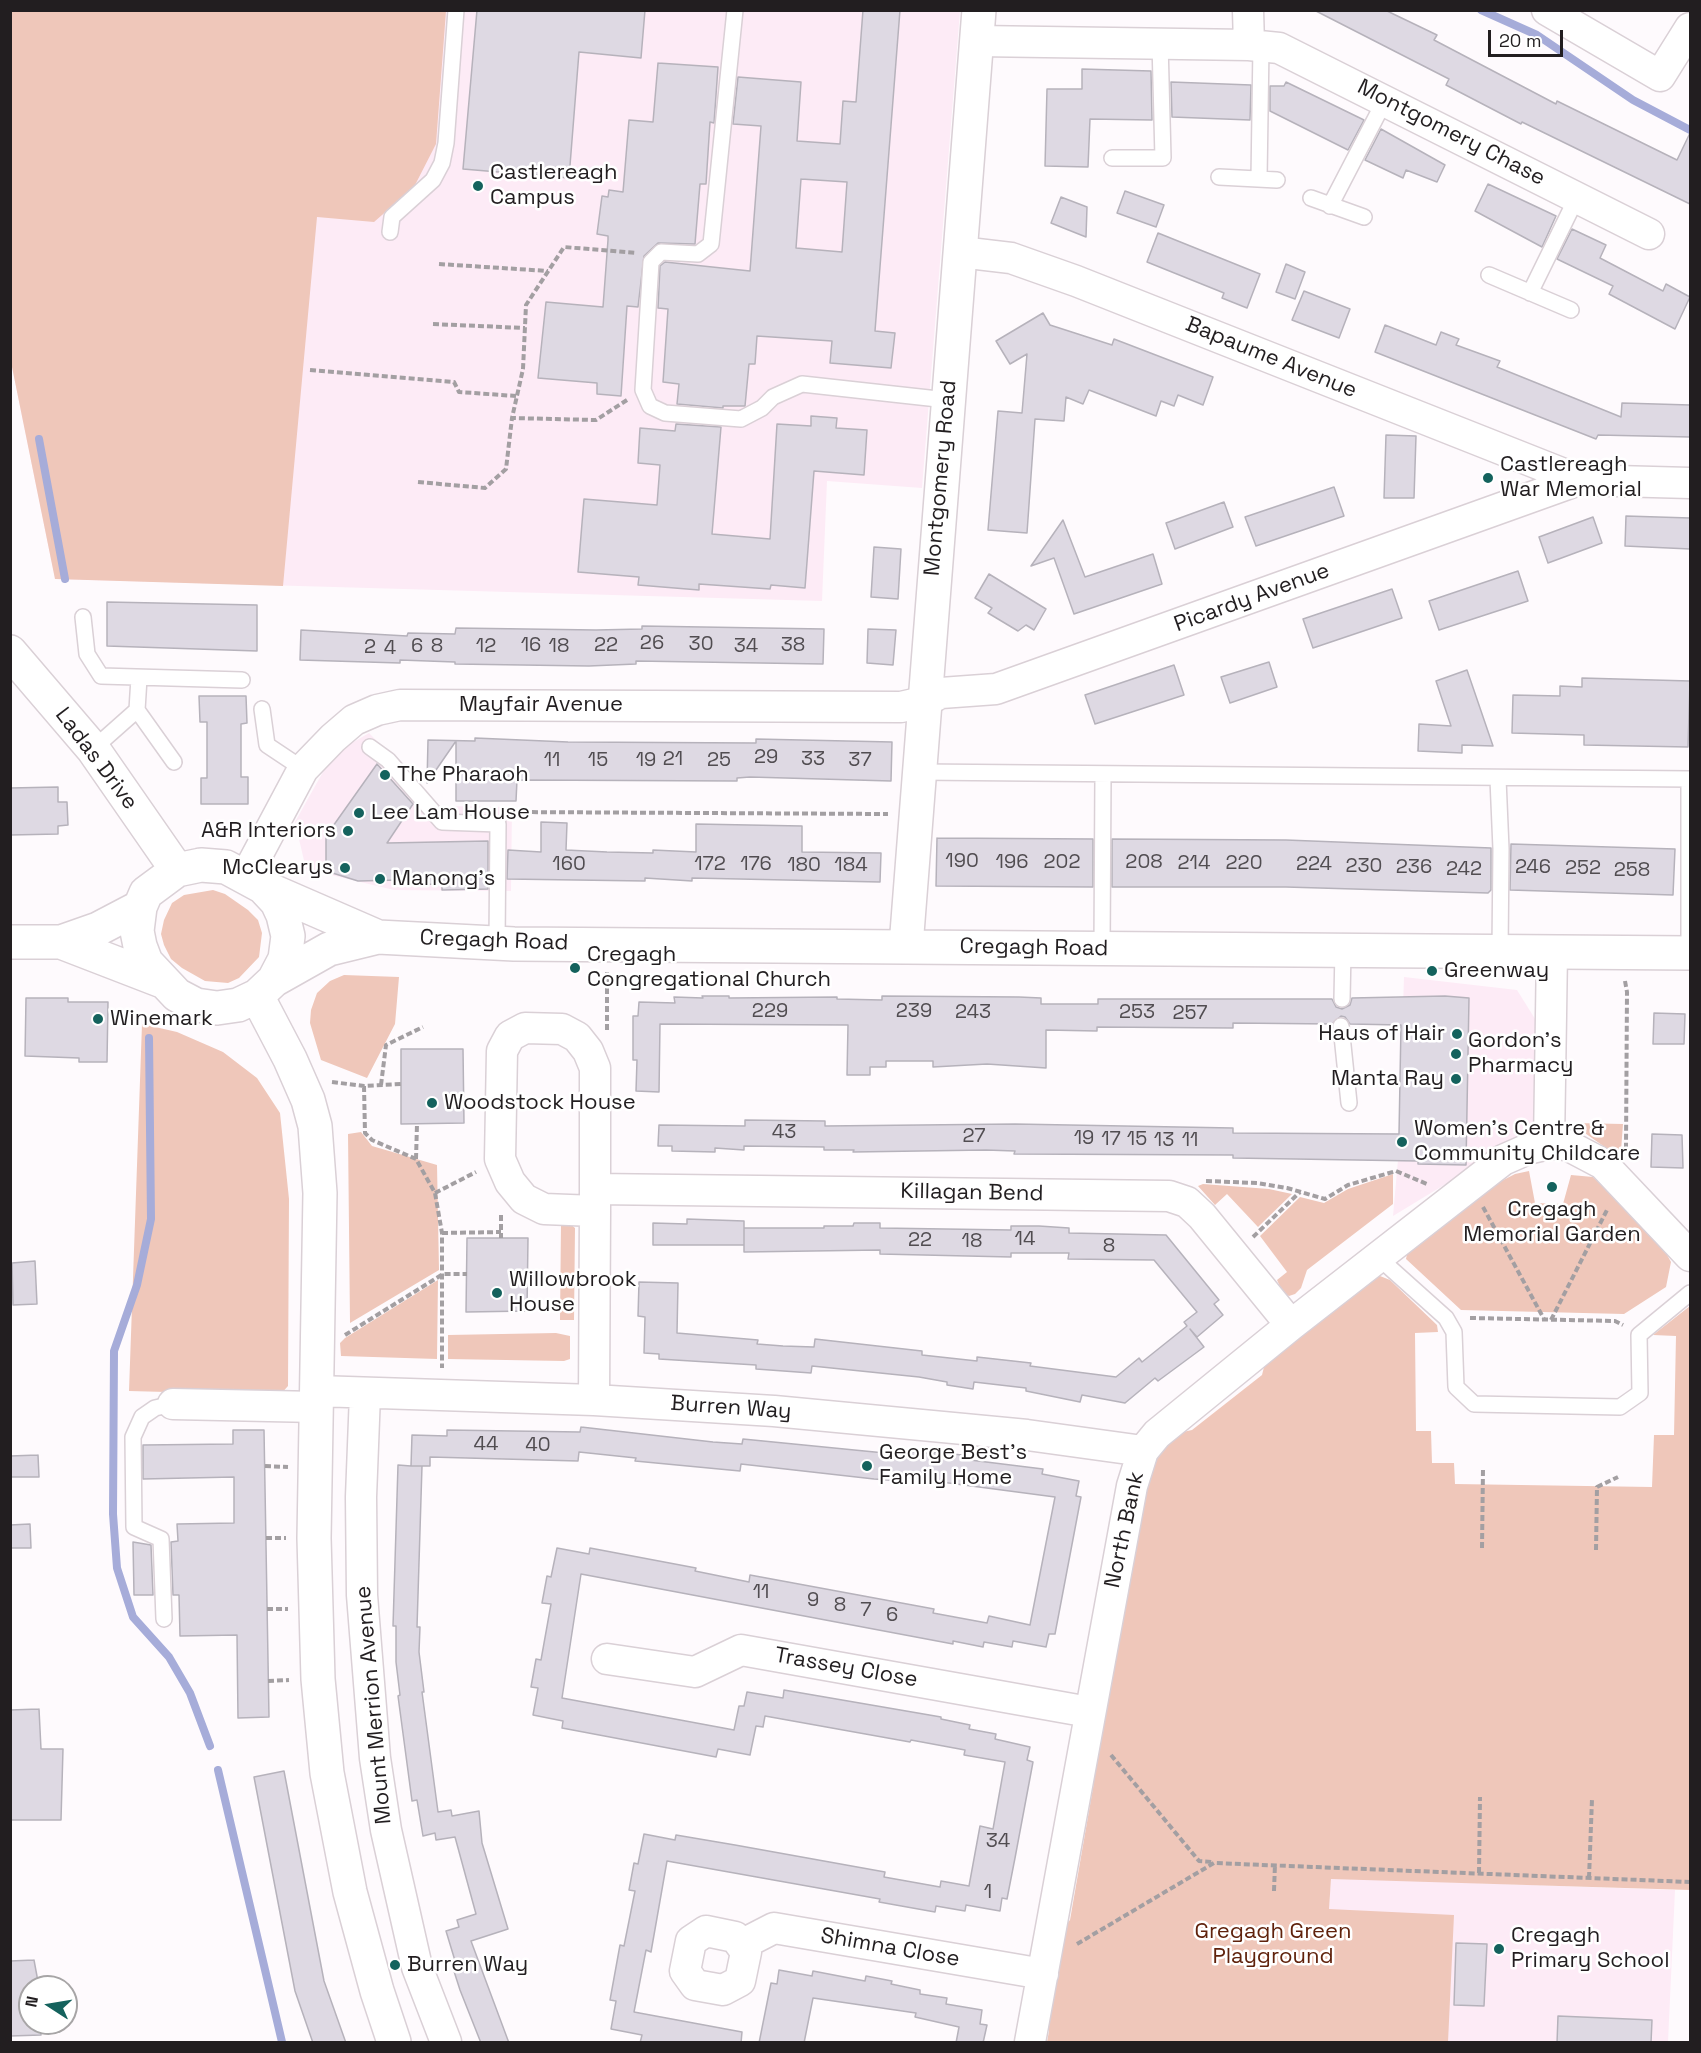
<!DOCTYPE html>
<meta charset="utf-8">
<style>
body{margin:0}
#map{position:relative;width:1701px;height:2053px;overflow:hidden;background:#fefafd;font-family:"Space Grotesk",sans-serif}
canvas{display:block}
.frame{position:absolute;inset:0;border:12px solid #221e20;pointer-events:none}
.north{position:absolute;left:18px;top:1975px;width:60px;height:60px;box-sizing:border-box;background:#fff;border:2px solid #a7a5a6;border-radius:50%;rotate:282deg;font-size:16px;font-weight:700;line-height:24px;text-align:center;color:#221e20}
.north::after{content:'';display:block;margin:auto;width:21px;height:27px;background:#14625d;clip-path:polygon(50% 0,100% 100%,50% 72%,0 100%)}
.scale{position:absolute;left:1488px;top:30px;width:75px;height:27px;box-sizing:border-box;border:3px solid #221e20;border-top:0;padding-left:8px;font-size:18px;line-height:21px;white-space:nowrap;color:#221e20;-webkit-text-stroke:4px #fff;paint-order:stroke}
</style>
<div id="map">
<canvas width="1701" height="2053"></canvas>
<div class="frame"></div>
<div class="north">N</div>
<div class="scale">20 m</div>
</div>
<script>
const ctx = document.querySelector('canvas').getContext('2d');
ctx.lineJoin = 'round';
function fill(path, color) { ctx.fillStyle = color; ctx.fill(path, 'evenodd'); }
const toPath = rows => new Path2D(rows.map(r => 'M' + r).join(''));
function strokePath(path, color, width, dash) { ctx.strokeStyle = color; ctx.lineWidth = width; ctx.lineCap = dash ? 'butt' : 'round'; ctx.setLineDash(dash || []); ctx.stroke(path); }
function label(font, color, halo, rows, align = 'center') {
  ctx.font = font + ' "Space Grotesk",sans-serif'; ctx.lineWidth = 5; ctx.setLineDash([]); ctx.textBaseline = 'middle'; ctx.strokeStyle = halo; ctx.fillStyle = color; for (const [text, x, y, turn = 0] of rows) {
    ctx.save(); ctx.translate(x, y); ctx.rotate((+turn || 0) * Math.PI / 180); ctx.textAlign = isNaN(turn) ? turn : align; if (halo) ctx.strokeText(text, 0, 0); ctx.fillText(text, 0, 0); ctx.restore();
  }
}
fill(toPath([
 [10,11,960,11,922,488,827,481,822,601,55,579,11,362],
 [369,733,440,806,512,807,511,891,394,890,306,869,295,822,333,754],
 [1404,977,1517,990,1537,1022,1538,1127,1527,1141,1500,1151,1393,1216,1398,1160],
 [1331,1878,1675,1890,1668,2042,1319,2042]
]), '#fdebf6');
fill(toPath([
 [10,11,446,11,436,144,414,187,374,222,317,217,283,586,55,579,11,362],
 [213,890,225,894,248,910,258,920,262,933,259,957,239,978,228,983,205,981,182,968,171,959,164,945,161,934,164,920,172,903,184,895],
 [344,975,399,977,395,1024,367,1078,321,1060,310,1023,311,1010,317,993,330,981],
 [142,1024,177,1032,223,1052,257,1078,280,1113,289,1199,288,1386,280,1395,129,1391],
 [1574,1123,1623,1124,1621,1151,1616,1155,1575,1126],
 [361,1132,372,1146,437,1165,439,1270,350,1323,348,1134],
 [1529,1171,1535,1203,1563,1204,1571,1175,1593,1177,1660,1242,1671,1262,1666,1287,1624,1314,1461,1310,1406,1259,1409,1244,1486,1189,1515,1174],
 [1393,1174,1393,1204,1307,1270,1301,1288,1295,1294,1289,1296,1283,1293,1277,1280,1287,1272,1260,1236,1300,1197,1324,1203,1348,1189],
 [1203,1184,1269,1189,1292,1194,1258,1227,1227,1194,1215,1205,1198,1186],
 [569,1223,575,1228,574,1320,560,1320,561,1224],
 [1368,1276,1380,1276,1390,1280,1437,1325,1438,1332,1415,1333,1416,1431,1431,1431,1432,1463,1454,1463,1455,1484,1652,1487,1654,1435,1674,1435,1676,1336,1653,1335,1690,1306,1690,1890,1331,1879,1329,1909,1454,1915,1448,2042,1047,2042,1049,2031,1041,2014,1056,1936,1070,1920,1094,1782,1087,1758,1102,1678,1115,1662,1143,1513,1135,1496,1169,1435,1192,1430,1262,1375,1267,1355],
 [438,1280,437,1359,341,1356,340,1343,345,1338],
 [556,1333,570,1336,570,1359,564,1361,448,1359,448,1335]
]), '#efc7ba');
strokePath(toPath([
 [1481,10,1537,35,1633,100,1690,130],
 [39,439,65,579],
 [149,1038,151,1219,137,1285,114,1351,113,1514,117,1568,133,1617,169,1657,190,1693,210,1746],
 [218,1770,282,2042]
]), '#a6acd9', 8);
const building = toPath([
 [477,10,645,10,641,58,579,52,569,178,463,169,477,10],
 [863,10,900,10,875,331,895,333,891,368,830,363,832,341,757,336,755,364,749,364,745,406,723,406,723,408,677,404,679,384,663,382,668,309,658,308,660,266,665,262,750,271,761,126,733,124,738,77,801,82,797,141,840,144,843,101,856,102,863,10],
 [801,179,847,182,842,252,796,248,801,179],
 [1314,10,1385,10,1437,35,1434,40,1556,104,1557,101,1677,160,1690,133,1690,204,1522,122,1521,124,1446,85,1449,79,1314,10],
 [658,63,718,67,714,123,710,122,706,184,700,184,695,244,658,243,644,256,638,307,627,306,621,396,597,394,597,383,538,378,546,302,603,307,608,240,608,236,597,234,602,196,608,197,609,190,623,192,629,120,653,122,658,63],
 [1082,69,1151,71,1152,120,1090,119,1088,167,1045,166,1047,89,1082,89,1082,69],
 [1171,82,1251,85,1250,120,1172,117,1171,82],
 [1286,82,1364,120,1348,150,1270,111,1270,86,1284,86,1286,82],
 [1381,129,1445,165,1437,182,1406,170,1403,178,1365,160,1381,129],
 [1488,184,1556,216,1542,247,1475,211,1488,184],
 [1125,191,1164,205,1156,227,1117,213,1125,191],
 [1061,197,1087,207,1086,237,1051,223,1061,197],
 [1572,229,1606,245,1600,258,1663,291,1666,284,1690,297,1675,329,1609,294,1613,286,1557,259,1572,229],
 [1158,233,1260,274,1247,308,1222,298,1224,293,1147,262,1158,233],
 [1286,264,1305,272,1295,299,1276,292,1286,264],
 [1304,291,1350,309,1339,338,1292,320,1304,291],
 [1043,313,1050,325,1112,345,1114,339,1213,377,1203,405,1178,395,1174,406,1161,401,1156,416,1089,390,1083,404,1066,397,1064,421,1035,419,1027,533,988,530,998,411,1022,413,1027,354,1010,364,996,341,1043,313],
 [1385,325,1436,345,1441,332,1459,339,1456,345,1500,361,1497,367,1621,417,1622,403,1690,405,1690,437,1598,435,1596,439,1375,352,1385,325],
 [811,416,837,418,836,428,867,430,864,475,814,471,805,588,771,585,770,589,699,584,699,590,638,585,639,577,578,572,584,499,657,505,660,465,638,463,640,428,675,431,676,424,721,427,712,534,770,539,777,424,811,426,811,416],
 [1386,435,1416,436,1414,498,1384,498,1386,435],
 [1334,487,1344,516,1256,546,1245,517,1334,487],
 [1224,502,1233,527,1175,549,1166,523,1224,502],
 [1626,516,1690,518,1690,549,1625,546,1626,516],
 [1593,517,1602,543,1548,563,1539,537,1593,517],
 [1063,520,1085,577,1153,554,1162,584,1074,614,1054,558,1031,566,1063,520],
 [874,547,901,549,898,599,871,597,874,547],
 [1518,571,1528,601,1439,630,1429,601,1518,571],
 [989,574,1046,609,1034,630,1026,625,1018,631,988,613,992,608,975,598,989,574],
 [1392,589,1402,618,1313,648,1303,619,1392,589],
 [107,602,257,605,257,651,107,646,107,602],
 [642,626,824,629,823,664,636,661,636,664,589,666,455,664,455,662,400,660,400,663,300,660,301,630,407,636,408,633,455,634,456,628,596,630,642,629,642,626],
 [868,629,896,630,893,665,867,663,868,629],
 [1269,662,1277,687,1230,703,1221,677,1269,662],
 [1174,665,1184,695,1095,724,1085,695,1174,665],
 [1467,670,1493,746,1462,745,1462,753,1418,751,1419,724,1451,726,1436,681,1467,670],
 [1582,678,1690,681,1688,747,1584,745,1584,735,1512,733,1513,695,1560,696,1560,686,1582,687,1582,678],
 [199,696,246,696,247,723,241,724,241,777,248,777,248,804,201,804,201,778,207,778,207,722,200,722,199,696],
 [475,738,568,742,756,743,756,739,892,742,891,781,750,777,737,778,737,781,517,780,516,801,456,801,456,741,427,783,428,740,475,741,475,738],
 [377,764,413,804,387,843,488,841,488,889,442,890,442,884,400,885,399,880,358,881,326,871,326,836,377,764],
 [58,787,58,802,67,802,68,825,58,826,58,834,10,835,10,788,58,787],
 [541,822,567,823,566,850,607,852,653,853,653,850,696,852,696,824,802,826,802,852,881,853,880,882,692,878,692,881,645,878,645,881,507,879,508,850,541,852,541,822],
 [937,838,1093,839,1093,887,936,886,937,838],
 [1112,839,1286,840,1491,848,1491,890,1488,893,1286,887,1112,887,1112,839],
 [1511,844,1675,849,1673,895,1510,890,1511,844],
 [702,996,729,996,729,998,837,997,837,999,882,1000,882,996,1019,997,1041,998,1041,1004,1098,1004,1098,999,1332,999,1336,1007,1342,1009,1350,1005,1352,998,1445,996,1469,998,1466,1165,1418,1164,1418,1161,1233,1158,1233,1155,1014,1154,1015,1151,986,1150,853,1152,854,1150,824,1150,824,1147,744,1146,744,1150,715,1148,715,1152,672,1151,672,1146,658,1146,659,1125,745,1126,745,1120,825,1121,825,1126,1015,1124,1233,1128,1233,1133,1399,1134,1401,1025,1350,1024,1345,1017,1341,1016,1332,1024,1233,1023,1233,1028,1097,1027,1097,1031,1046,1030,1046,1068,987,1064,933,1067,933,1061,886,1061,886,1067,870,1067,870,1075,847,1075,848,1025,660,1024,659,1092,636,1091,637,1060,633,1060,633,1016,638,1016,639,1002,675,1003,674,997,703,998,702,996],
 [26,998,68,998,68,1002,108,1002,107,1062,79,1062,79,1058,25,1056,26,998],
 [1654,1013,1685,1014,1684,1044,1653,1044,1654,1013],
 [401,1049,463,1049,464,1123,401,1124,401,1049],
 [1652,1134,1682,1135,1683,1168,1651,1167,1652,1134],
 [687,1219,744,1221,744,1245,653,1245,653,1223,687,1224,687,1219],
 [854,1223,880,1223,880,1228,1011,1230,1011,1226,1039,1226,1069,1228,1069,1233,1166,1235,1219,1300,1214,1304,1223,1315,1197,1337,1190,1329,1204,1347,1158,1381,1155,1378,1125,1403,1082,1395,1080,1402,1026,1391,1026,1388,974,1382,973,1389,947,1385,947,1382,919,1377,812,1366,811,1373,756,1369,756,1365,659,1359,659,1354,644,1353,645,1317,638,1316,639,1282,678,1283,677,1333,758,1340,757,1344,783,1346,814,1347,815,1339,922,1351,922,1355,977,1361,977,1357,1031,1363,1030,1366,1116,1377,1139,1358,1142,1362,1187,1326,1184,1322,1197,1312,1154,1260,1068,1259,1069,1253,1011,1253,1011,1257,880,1254,880,1250,744,1252,744,1228,824,1228,824,1226,853,1226,854,1223],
 [467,1238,528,1238,527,1311,466,1312,467,1238],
 [35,1261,37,1304,13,1305,12,1263,35,1261],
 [581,1427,713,1442,742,1444,743,1439,905,1455,906,1451,934,1454,934,1452,962,1455,962,1459,1043,1469,1042,1474,1079,1481,1076,1496,1081,1497,1055,1634,1049,1634,1046,1647,1013,1641,1012,1647,984,1642,983,1647,953,1641,953,1644,581,1574,562,1698,734,1730,739,1706,744,1706,747,1692,783,1698,784,1690,941,1717,941,1719,970,1725,969,1729,996,1734,995,1739,1030,1747,1027,1760,1033,1762,1015,1858,1007,1899,1002,1898,1000,1911,966,1905,965,1911,936,1906,935,1912,879,1902,880,1899,667,1861,651,1952,646,1950,634,2012,742,2032,741,2043,640,2043,642,2035,611,2029,616,2001,610,2000,620,1945,624,1946,635,1891,629,1890,634,1863,638,1864,644,1834,675,1840,676,1835,735,1845,885,1872,884,1877,940,1887,941,1881,969,1886,980,1826,993,1829,1005,1762,964,1755,965,1750,911,1740,910,1742,765,1716,763,1727,756,1726,750,1755,718,1749,716,1757,562,1728,563,1721,533,1715,538,1688,531,1687,536,1659,541,1660,551,1604,542,1603,547,1576,551,1577,557,1548,589,1554,590,1548,696,1568,695,1571,749,1582,750,1575,934,1609,933,1613,987,1623,989,1616,1030,1625,1055,1497,903,1477,902,1481,874,1479,741,1464,740,1471,635,1461,636,1458,579,1452,578,1461,430,1457,430,1466,412,1466,422,1466,417,1627,420,1627,419,1652,424,1692,422,1692,438,1812,451,1810,452,1816,479,1811,482,1843,508,1929,471,1941,509,2043,481,2043,460,1990,452,1965,456,1964,446,1931,459,1927,457,1920,476,1914,455,1837,436,1840,435,1833,423,1836,417,1800,412,1801,398,1696,400,1695,396,1662,396,1626,393,1626,398,1465,411,1466,412,1435,447,1436,447,1430,580,1432,581,1427],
 [233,1430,264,1430,269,1717,238,1718,237,1635,180,1636,179,1595,173,1595,171,1542,178,1541,177,1524,234,1523,234,1477,143,1479,143,1445,233,1444,233,1430],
 [38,1455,39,1477,10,1477,10,1456,38,1455],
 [30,1524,31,1548,10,1548,10,1525,30,1524],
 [133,1542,151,1545,153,1595,134,1595,133,1542],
 [39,1709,41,1749,63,1749,61,1820,10,1820,10,1710,39,1709],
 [284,1771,324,1981,346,2043,313,2043,295,1991,254,1777,284,1771],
 [1456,1943,1487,1944,1484,2006,1454,2005,1456,1943],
 [34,1960,39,1987,30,1987,30,2023,40,2023,41,2035,10,2036,10,1961,34,1960],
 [779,1970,812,1976,813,1971,865,1981,866,1976,892,1981,891,1984,920,1990,920,1994,947,1998,946,2004,982,2010,980,2024,987,2025,983,2043,956,2043,959,2027,915,2017,916,2013,813,1998,804,2043,759,2043,771,1983,777,1984,779,1970],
 [1558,2016,1652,2020,1651,2043,1557,2043,1558,2016]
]);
fill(building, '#ded9e3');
strokePath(building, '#b6b2bb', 1.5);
const lane = toPath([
 [735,10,711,244,698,254,661,252,651,262,643,390,650,406,665,413,741,419,762,408,773,397,802,384,947,400],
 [1112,158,1163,158,1160,43],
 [1219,177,1277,180],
 [1259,179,1261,46],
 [1311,198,1364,217],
 [1330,206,1385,100],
 [390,232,392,217,433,180,442,163,446,143,456,10],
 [1489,275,1571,310],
 [1530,293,1577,197],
 [83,617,87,654,101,676,242,680],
 [262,709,267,745,303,769],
 [137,710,174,762],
 [370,747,388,760,442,822,498,824,497,944],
 [93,749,137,710,139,678],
 [919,772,1690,779],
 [1498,779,1501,849,1500,951],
 [1102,948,1103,774],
 [1689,953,1689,779],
 [1342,999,1343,950],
 [1341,1026,1349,1103],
 [1379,1258,1446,1318,1454,1332,1456,1387,1474,1404,1620,1407,1640,1393,1639,1335,1690,1293],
 [164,1619,161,1539,134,1527,133,1437,142,1417,155,1408,173,1404]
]);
const street = toPath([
 [1248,10,1249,45],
 [1547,10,1660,76,1690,28],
 [977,41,1249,45,1279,48,1649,234],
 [960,252,1011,258,1076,281,1579,480,1690,483],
 [246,876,303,769,333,738,354,720,377,710,400,705,901,707,923,702,941,693,996,689,1579,480],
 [1549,1144,1552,951],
 [595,1189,1169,1196,1187,1202,1202,1216,1291,1325],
 [317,1391,594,1400,774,1411,1027,1435,1143,1451],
 [365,1394,361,1497,362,1595,375,1758,386,1830,417,1967,446,2042],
 [594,1400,595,1211,595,1068,588,1051,577,1037,562,1029,525,1028,510,1036,502,1051,500,1159,510,1182,524,1199,544,1209,595,1211],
 [173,1404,317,1407],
 [607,1659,695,1672,741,1650,1089,1712],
 [706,1931,735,1937,746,1952,740,1981,723,1990,695,1985,685,1971,691,1941,706,1931],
 [741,1945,774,1928,1043,1974],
 [1030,2042,1132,1486,1143,1451,1157,1434,1291,1325,1503,1160,1528,1149,1549,1144,1567,1145,1603,1164,1690,1256]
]);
const secondary = toPath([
 [10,652,93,749,177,870],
 [201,865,226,867,263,887,277,902,283,915,288,936,285,959,274,980,257,996,238,1005,217,1008,196,1005,177,995,146,962,140,946,137,931,140,907,146,893,177,870,201,865],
 [263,887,378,937],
 [10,942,61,942,98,929,140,907],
 [61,942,162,981],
 [906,946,979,10],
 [274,980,329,949,378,937,514,944,1690,953],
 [257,996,290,1059,308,1100,315,1126,320,1193,314,1538,318,1679,327,1773,350,1892,377,1991,394,2042]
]);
strokePath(lane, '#dad0d6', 18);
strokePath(street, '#dad0d6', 33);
strokePath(secondary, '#dad0d6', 36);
strokePath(toPath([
 [439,264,548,271],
 [433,324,525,328],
 [310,370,454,382,459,392,516,396],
 [627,400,596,420,512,418,523,369,526,305,564,247,636,253],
 [418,482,485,488,506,469,512,418],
 [514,812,888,814],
 [1625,981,1627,992,1626,1147],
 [607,1030,607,972],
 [332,1082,364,1086,401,1084],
 [381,1085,386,1045,423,1027],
 [364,1086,365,1133,372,1140,416,1159,435,1193,442,1233,442,1368],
 [416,1159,417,1124],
 [1206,1181,1257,1183,1287,1188,1325,1199,1348,1185,1396,1171,1427,1184],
 [435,1193,476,1172],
 [1483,1207,1544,1319],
 [501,1215,501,1238],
 [442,1233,501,1232],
 [1253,1237,1300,1192],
 [1470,1318,1615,1321,1623,1325],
 [1551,1320,1608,1208],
 [345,1335,443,1274,467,1274],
 [265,1466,288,1467],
 [266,1538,286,1538],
 [1482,1548,1483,1469],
 [1596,1550,1597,1487,1618,1477],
 [267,1609,288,1609],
 [268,1681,289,1680],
 [1111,1755,1199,1861,1213,1862],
 [1479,1873,1480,1797],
 [1589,1878,1592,1799],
 [1274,1891,1275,1864],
 [1077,1944,1214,1863,1690,1882]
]), '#a39fa2', 4, [6, 3]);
strokePath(lane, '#fff', 15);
strokePath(street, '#fff', 30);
strokePath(secondary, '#fff', 33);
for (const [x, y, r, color] of [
 [478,186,6,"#14625d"],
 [1488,478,6,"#14625d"],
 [385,775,6,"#14625d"],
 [359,813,6,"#14625d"],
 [348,831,6,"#14625d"],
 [345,868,6,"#14625d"],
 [380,879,6,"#14625d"],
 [575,968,6,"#14625d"],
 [1432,971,6,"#14625d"],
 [98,1019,6,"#14625d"],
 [1457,1034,6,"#14625d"],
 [1456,1054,6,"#14625d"],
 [1456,1079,6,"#14625d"],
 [432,1103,6,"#14625d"],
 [1402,1142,6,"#14625d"],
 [1552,1187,6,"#14625d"],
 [497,1293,6,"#14625d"],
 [867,1466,6,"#14625d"],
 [1499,1949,6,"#14625d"],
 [395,1965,6,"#14625d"]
]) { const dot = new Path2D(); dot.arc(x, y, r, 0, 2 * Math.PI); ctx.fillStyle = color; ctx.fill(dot); strokePath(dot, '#fff', 2); }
label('20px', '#514d51', null, [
 ["26",652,644],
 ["30",701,645],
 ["16",531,646],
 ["22",606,646],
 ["38",793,646],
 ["6",417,647],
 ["8",437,647],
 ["12",486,647],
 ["18",559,647],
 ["34",746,647],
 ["2",370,648],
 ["4",390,649],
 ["29",766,758],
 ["21",673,760],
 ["33",813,760],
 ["11",552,761],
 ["15",598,761],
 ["19",646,761],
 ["25",719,761],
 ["37",860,761],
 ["190",962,862],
 ["196",1012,863],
 ["202",1062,863],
 ["208",1144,863],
 ["214",1194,864],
 ["220",1244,864],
 ["160",569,865],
 ["172",710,865],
 ["176",756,865],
 ["224",1314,865],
 ["180",804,866],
 ["184",851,866],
 ["230",1364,867],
 ["236",1414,868],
 ["246",1533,868],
 ["252",1583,869],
 ["242",1464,870],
 ["258",1632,871],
 ["229",770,1012],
 ["239",914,1012],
 ["243",973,1013],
 ["253",1137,1013],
 ["257",1190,1014],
 ["43",784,1133],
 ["27",974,1137],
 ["19",1084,1139],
 ["17",1111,1140],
 ["15",1137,1140],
 ["13",1164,1141],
 ["11",1190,1141],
 ["14",1025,1240],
 ["22",920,1241],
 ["18",972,1242],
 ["8",1109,1247],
 ["44",486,1445],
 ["40",538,1446],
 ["11",761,1593],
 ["9",813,1601],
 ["8",840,1606],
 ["7",866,1611],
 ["6",892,1616],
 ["34",998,1842],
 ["1",988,1893]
]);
label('22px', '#221e20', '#fff', [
 ["Montgomery Chase",1451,133,27],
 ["Bapaume Avenue",1271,358,22],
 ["Montgomery Road",941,478,-85],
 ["Picardy Avenue",1252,598,-20],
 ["Mayfair Avenue",541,705],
 ["Ladas Drive",96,759,53],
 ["Cregagh Road",494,941,2],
 ["Cregagh Road",1034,948,1],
 ["Killagan Bend",972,1193,1],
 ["Burren Way",731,1408,4],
 ["North Bank",1125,1530,-78],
 ["Trassey Close",846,1668,10],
 ["Mount Merrion Avenue",374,1705,-95],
 ["Shimna Close",890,1948,10]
]);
label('22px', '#221e20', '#fff', [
 ["Castlereagh",490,173],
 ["Campus",490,198],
 ["Castlereagh",1500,465],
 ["War Memorial",1500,490],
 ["The Pharaoh",397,775],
 ["Lee Lam House",371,813],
 ["A&R Interiors",336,831,"right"],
 ["McClearys",333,868,"right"],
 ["Manong’s",392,879],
 ["Cregagh",587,955],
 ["Congregational Church",587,980],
 ["Greenway",1444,971],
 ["Winemark",110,1019],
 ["Haus of Hair",1445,1034,"right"],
 ["Gordon's",1468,1041],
 ["Pharmacy",1468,1066],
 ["Manta Ray",1444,1079,"right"],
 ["Woodstock House",444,1103],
 ["Women’s Centre &",1414,1129],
 ["Community Childcare",1414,1154],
 ["Cregagh",1552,1210,"center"],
 ["Memorial Garden",1552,1235,"center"],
 ["Willowbrook",509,1280],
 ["House",509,1305],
 ["George Best's",879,1453],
 ["Family Home",879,1478],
 ["Cregagh",1511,1936],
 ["Primary School",1511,1961],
 ["Burren Way",407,1965]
], 'left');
label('22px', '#60220c', '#fff', [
 ["Gregagh Green",1273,1932],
 ["Playground",1273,1957]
]);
</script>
